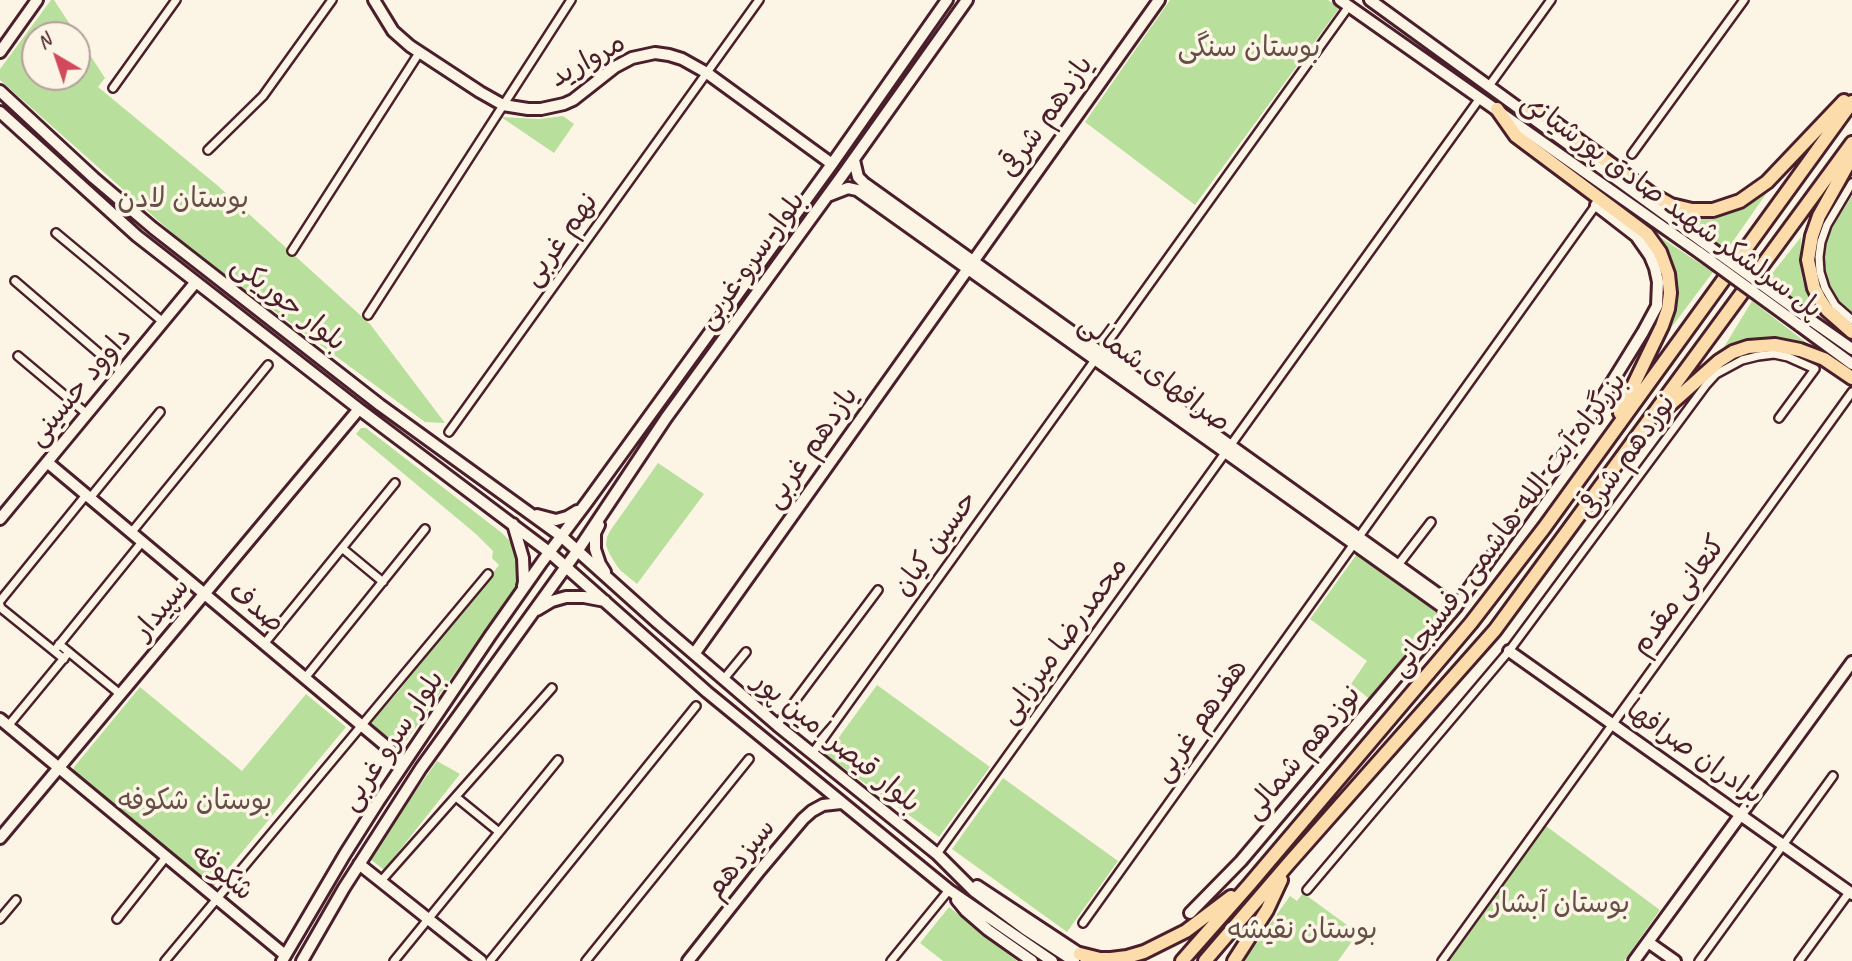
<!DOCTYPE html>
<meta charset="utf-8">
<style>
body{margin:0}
#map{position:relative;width:1852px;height:961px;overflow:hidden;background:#fcf5e5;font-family:Caveat,sans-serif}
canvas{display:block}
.north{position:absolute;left:21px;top:21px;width:70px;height:70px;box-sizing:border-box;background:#fcf5e5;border:2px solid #b59f9b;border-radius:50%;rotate:321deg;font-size:19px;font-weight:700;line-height:28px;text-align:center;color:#4a1f2b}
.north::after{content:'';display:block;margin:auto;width:24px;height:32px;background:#d1495b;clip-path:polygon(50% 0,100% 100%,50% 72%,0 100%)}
</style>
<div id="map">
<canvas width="1852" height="961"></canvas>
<div class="north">N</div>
</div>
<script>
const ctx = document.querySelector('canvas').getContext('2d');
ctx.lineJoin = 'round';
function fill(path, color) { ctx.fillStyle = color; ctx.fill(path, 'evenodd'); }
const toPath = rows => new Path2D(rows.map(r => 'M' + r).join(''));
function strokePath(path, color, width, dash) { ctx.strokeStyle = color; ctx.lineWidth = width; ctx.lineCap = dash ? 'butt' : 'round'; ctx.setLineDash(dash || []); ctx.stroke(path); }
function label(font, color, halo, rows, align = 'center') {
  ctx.font = font + ' Caveat,"Playpen Sans Arabic",sans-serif'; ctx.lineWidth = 7; ctx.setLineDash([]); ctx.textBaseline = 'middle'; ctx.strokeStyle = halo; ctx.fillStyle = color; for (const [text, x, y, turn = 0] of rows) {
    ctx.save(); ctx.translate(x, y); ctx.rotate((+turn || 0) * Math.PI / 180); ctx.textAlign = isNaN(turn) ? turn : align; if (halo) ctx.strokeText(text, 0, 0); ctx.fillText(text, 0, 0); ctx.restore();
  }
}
fill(toPath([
 [51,0,54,0,77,35,35,35,35,77,77,77,77,35,105,78,98,87,217,185,370,324,445,423,425,422,189,248,0,80,0,69],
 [1170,0,1328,0,1337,6,1338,10,1195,205,1085,122],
 [563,116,574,124,554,153,501,117,539,119],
 [1768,191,1727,250,1673,211,1715,213,1732,210,1746,205],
 [1852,196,1852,315,1842,308,1830,289,1825,267,1825,246,1834,224],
 [1660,237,1713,272,1668,332,1667,327,1675,300,1676,288,1673,273,1658,240],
 [1801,237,1800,266,1803,282,1817,315,1767,280],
 [1752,301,1812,347,1781,340,1729,348,1721,352],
 [361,428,366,428,502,533,515,546,518,554,520,581,404,744,400,745,370,724,370,720,378,709,384,708,398,692,499,565,492,558,493,551,476,534,356,434],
 [658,463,704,494,637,584,620,570,615,563,609,553,606,545,607,537,610,531],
 [1357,554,1437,611,1437,620,1373,702,1351,684,1367,661,1310,619],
 [877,685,990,767,939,837,826,755],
 [140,687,242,771,306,694,346,727,213,887,73,772,74,767],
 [437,761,460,774,384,870,369,858],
 [1003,778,1118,861,1067,932,952,849],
 [1546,826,1660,910,1624,961,1449,961],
 [1303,893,1358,933,1338,961,1245,961,1247,956,1290,896,1297,901],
 [949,907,1017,961,943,961,920,943]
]), '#b8e09c');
const street = toPath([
 [1489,86,1551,0],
 [113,88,176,0],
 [208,150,263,96,332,0],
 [1632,154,1744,0],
 [1852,183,1827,225,1821,242,1819,257,1820,272,1825,288,1835,305,1852,320],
 [56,233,163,322],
 [292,251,419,53],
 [15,281,121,372],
 [368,315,571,0],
 [18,356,87,414],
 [449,432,759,0],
 [90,498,160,412],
 [131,533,268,365],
 [342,548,383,582],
 [1398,565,1431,522],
 [0,601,86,495],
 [0,605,1,608,64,659],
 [59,644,120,694],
 [264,644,395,483],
 [54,651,142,542],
 [305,678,425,529],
 [723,680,746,652],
 [777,725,878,590],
 [8,726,69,652],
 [812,754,1349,6],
 [456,797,499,832],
 [937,854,1480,98],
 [381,881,552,688],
 [1307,890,1509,651,1706,385,1716,374,1742,360,1758,356,1774,354,1788,357,1815,369,1779,418],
 [0,919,16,900],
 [117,919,166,857],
 [1083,923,1596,205],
 [165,961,488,574],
 [394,961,558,760],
 [490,961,696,706],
 [586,961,749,759],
 [891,961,949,890],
 [1442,961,1852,392],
 [1699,961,1833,776],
 [1799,961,1850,891]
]);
const secondary = toPath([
 [374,0,393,31,410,46,480,92,503,105,528,109,541,109,564,104,573,100,615,67,632,58,655,53,669,55,682,59,707,73,832,164],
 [1340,0,1700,253],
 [1370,0,1707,245],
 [0,52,37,0],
 [0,91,94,178,153,228,380,405,561,536,658,623,777,725,937,854,974,891,1025,929,1074,961],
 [0,112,137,236,359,409,549,552,707,692,949,890,1052,961],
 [854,160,858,177,864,183,1456,607],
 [830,195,848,188,857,190,1451,613],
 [1805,316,1852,349],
 [1799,325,1852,364],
 [47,462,404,761],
 [537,515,556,520,567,517,577,511],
 [0,519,195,283],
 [513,524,523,558,524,582,523,586],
 [599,525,595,533,595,549,600,564,605,572],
 [537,610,552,601,566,597,584,597,605,601],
 [1509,651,1852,894],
 [694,654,1159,0],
 [0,719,285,955],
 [0,838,359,409],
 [359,864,481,961],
 [977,886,1086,958],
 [957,900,966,911,988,930,1032,961],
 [1190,913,1241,861,1455,608,1583,429,1643,332,1657,306,1658,282,1655,268,1650,256,1636,236,1596,205],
 [1648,942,1675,961],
 [282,961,345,854,378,802,490,636,542,562,587,502,832,164,947,0],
 [302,961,344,888,421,768,578,550,666,418,844,173,967,0],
 [688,961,760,870,803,819,812,811,823,805,841,803],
 [1634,961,1852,662]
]);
const highway = toPath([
 [1497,109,1516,136,1647,234,1660,252,1668,274,1670,293,1668,309,1662,326,1620,413],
 [1527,114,1541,113,1650,193,1671,205,1692,210,1713,210,1740,201,1767,182,1844,101],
 [1852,157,1819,216,1812,236,1808,260,1814,288,1819,298,1827,310,1852,332],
 [1664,410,1719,361,1733,352,1748,347,1775,345,1800,350,1824,359,1852,378],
 [1080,954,1100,959,1111,959,1127,957,1144,952,1186,931,1231,897],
 [1182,961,1249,885,1471,623,1544,528,1852,102],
 [1205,961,1289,863,1495,630,1852,143],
 [1234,961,1267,910,1281,880]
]);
strokePath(street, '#4a1f2b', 12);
strokePath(secondary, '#4a1f2b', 16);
strokePath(highway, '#4a1f2b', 18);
strokePath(street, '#fcf5e5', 7);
strokePath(secondary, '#fcf5e5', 10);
strokePath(highway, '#fddcac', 12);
const secondaryBridge = toPath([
 [1707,245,1805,316],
 [1700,253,1799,325]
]);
strokePath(secondaryBridge, '#4a1f2b', 16, []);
strokePath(secondaryBridge, '#fcf5e5', 10);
label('28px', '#664f47', '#fcf5e5', [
 ["بوستان سنگی",1249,49],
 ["بوستان لادن",183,200],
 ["بوستان شکوفه",195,802],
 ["بوستان آبشار",1560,905],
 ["بوستان نقیشه",1302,931]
]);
label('28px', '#4a1f2b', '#fcf5e5', [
 ["مروارید",588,61,-29],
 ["یازدهم شرقی",1047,117,-55],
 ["پل سرلشکر شهید صادق پورشیانی",1671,206,36],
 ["نهم غربی",561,240,-54],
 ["بلوار سرو غربی",752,261,-54],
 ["بلوار جوریکی",288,304,38],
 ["صرافهای شمالی",1154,374,36],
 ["داوود حسینی",80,387,-50],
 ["یازدهم غربی",812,448,-55],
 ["نوزدهم شرقی",1627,457,-54],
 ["بزرگراه آیت الله هاشمی رفسنجانی",1509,525,-53],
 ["حسین کیان",936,544,-54],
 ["کنعانی مقدم",1679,596,-54],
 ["صدف",256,608,40],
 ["سپیدار",162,609,-50],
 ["محمدرضا میرزایی",1064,641,-54],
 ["هفدهم غربی",1201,721,-55],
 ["بلوار سرو غربی",393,741,-56],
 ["بلوار قیصر امین پور",836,743,39],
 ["نوزدهم شمالی",1303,753,-50],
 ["برادران صرافها",1694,753,35],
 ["سیزدهم",741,859,-51],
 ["شکوفه",222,873,40]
]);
</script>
